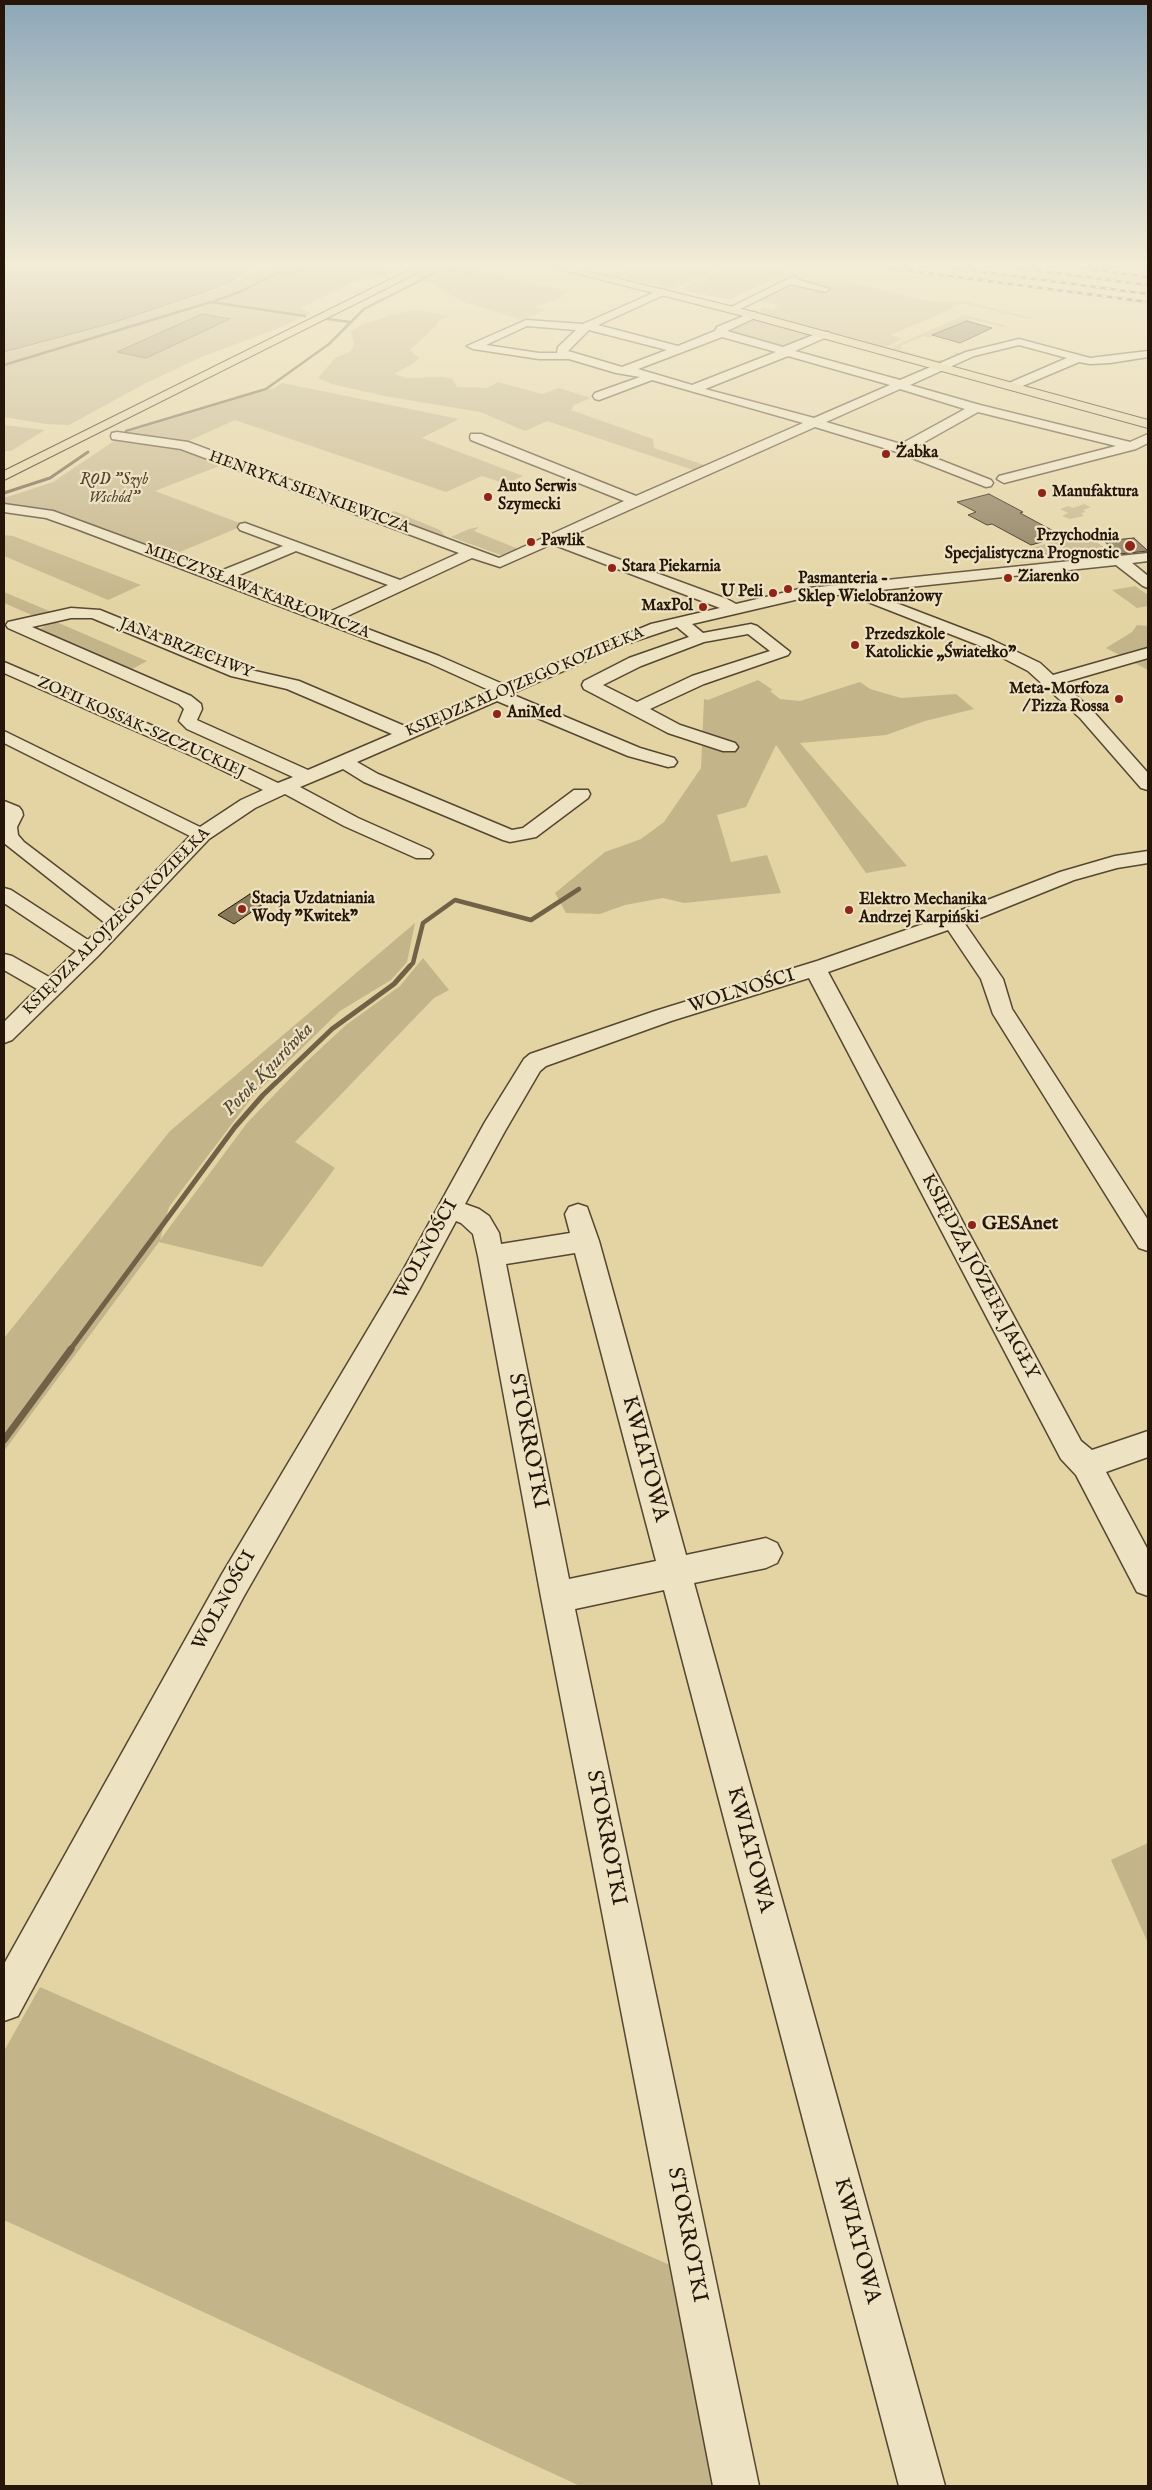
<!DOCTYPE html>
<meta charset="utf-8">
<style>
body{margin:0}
#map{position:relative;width:1152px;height:2490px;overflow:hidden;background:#e4d4a3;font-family:"IM FELL English",serif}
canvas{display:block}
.frame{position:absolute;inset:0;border:5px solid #251609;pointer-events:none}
</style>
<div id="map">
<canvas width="1152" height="2490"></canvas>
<div class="frame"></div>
</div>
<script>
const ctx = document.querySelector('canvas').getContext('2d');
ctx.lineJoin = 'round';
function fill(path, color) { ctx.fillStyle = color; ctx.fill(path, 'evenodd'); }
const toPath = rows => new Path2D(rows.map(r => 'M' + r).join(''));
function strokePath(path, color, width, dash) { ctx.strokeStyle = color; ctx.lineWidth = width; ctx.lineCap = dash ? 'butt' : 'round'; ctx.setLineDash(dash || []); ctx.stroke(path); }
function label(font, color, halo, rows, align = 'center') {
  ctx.font = font + ' "IM FELL English",serif'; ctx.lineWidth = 4.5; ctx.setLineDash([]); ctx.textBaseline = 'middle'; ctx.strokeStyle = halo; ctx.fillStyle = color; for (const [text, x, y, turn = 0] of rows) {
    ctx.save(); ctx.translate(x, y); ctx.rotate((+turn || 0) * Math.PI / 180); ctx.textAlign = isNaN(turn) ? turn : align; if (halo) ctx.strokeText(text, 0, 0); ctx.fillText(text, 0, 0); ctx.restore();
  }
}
fill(toPath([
 [259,266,297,266,301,270,300,273,352,269,387,275,356,281,300,308,310,313,284,326,202,357,146,383,69,425,46,424,4,417,4,353,109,324,216,290,245,277],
 [307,266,405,266,391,274,358,268,309,270],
 [434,266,483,266,468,272,442,269,421,279,413,278],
 [632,266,724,266,672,289,610,275],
 [734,266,779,266,784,270,781,276,727,300,680,289],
 [445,272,468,274,486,272,568,292,561,295,564,296,536,307,546,310,523,320,463,302,426,280],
 [800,281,844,281,929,301,967,302,1032,318,1029,319,963,303,950,308,961,314,1007,326,1003,327,970,319,930,338,924,336,900,346,903,348,901,350,936,360,947,360,957,355,953,353,955,352,961,354,945,361,941,362,893,349,892,347,962,316,952,310,949,310,891,335,903,339,886,347,760,313,761,307,772,310,780,306,757,300,790,283,824,290,833,286,825,288],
 [417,310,449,316,439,320,436,326,410,350,419,358,414,363,394,374,406,378,444,377,452,379,457,387,487,388,498,382,542,394,559,388,591,398,574,405,571,410,653,439,654,448,707,466,696,471,547,421,525,431,480,412,384,396,332,384,318,378,335,358,351,351,354,345,351,331,361,325,392,315],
 [751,318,816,335,785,348,726,333,725,329],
 [282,383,459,419,422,438,523,476,506,484,482,476,446,492,235,420,182,444,127,436,126,433,274,388],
 [4,425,45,430,11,451,4,451],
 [117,439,168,445,222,465,155,491,245,525,170,556,47,512,4,505,4,498,53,482],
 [1084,504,1091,507,1083,510,1086,512,1081,513,1084,516,1070,519,1062,516,1068,513,1060,509,1068,506,1073,508],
 [394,511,440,530,446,537,504,558,499,561,464,545,459,547,458,543,431,532,426,535,389,517,394,515,390,513],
 [479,527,474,531,521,550,506,557,451,537,469,529],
 [1083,533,1110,551,1083,559,1072,557,1056,562,1028,549],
 [4,535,13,536,141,585,108,600,4,556],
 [1135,586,1148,595,1148,606,1137,608,1112,590],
 [4,592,54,613,41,619,4,603],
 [54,621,147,661,127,672,34,632],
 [1137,625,1148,626,1148,670,1106,648,1132,632],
 [758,680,773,690,770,691,780,699,800,701,860,682,870,689,901,698,956,694,974,709,925,721,886,735,800,743,907,866,866,873,776,745,746,807,717,815,731,862,767,855,781,893,684,903,663,898,625,905,600,914,566,913,555,893,605,852,641,839,664,822,701,768,704,699,708,700],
 [415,923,407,962,391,980,340,1011,253,1096,169,1207,160,1240,247,1123,305,1063,346,1025,400,986,423,958,449,990,434,998,295,1142,335,1168,262,1267,159,1242,4,1451,4,1338,170,1131],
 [1148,1843,1148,1943,1111,1860],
 [40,1987,672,2266,716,2486,580,2486,4,2220,4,2051]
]), '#c4b489');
const water = toPath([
 [4,266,253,266,231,282,202,293,112,323,4,352,4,266],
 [202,314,230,319,146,358,117,352,202,314]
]);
fill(water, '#a3936f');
strokePath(water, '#716146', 1);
strokePath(toPath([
 [215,301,242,291,279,272,355,268,386,274],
 [328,319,350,322],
 [4,365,211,302,305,316],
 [126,431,266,389,329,344,364,309,441,270,469,272,486,266]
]), '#716146', 2.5);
strokePath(toPath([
 [4,493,50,478,88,452]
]), '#716146', 3);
strokePath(toPath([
 [409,967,413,963,423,923,455,900,531,920,579,889]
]), '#716146', 4.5);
strokePath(toPath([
 [70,1350,235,1127,263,1095,332,1029,394,984,410,966]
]), '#716146', 5);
strokePath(toPath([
 [4,1440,71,1349]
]), '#716146', 7);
const building = toPath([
 [967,321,992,328,960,343,932,335,967,321],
 [989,494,1023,512,1020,513,1063,536,1031,545,992,524,987,525,968,515,976,512,957,502,989,494],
 [1134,538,1148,551,1119,554,1104,541,1134,538],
 [250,894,266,902,234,924,218,915,250,894]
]);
fill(building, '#887959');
strokePath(building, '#251609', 1);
const minor = toPath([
 [794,276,799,280,830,289,825,292,791,284,736,311,728,311,727,309,794,276],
 [662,289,666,290,666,294,598,325,678,346,715,331,717,327,753,312,757,313,757,317,727,331,783,347,821,332,829,332,829,336,795,351,900,380,966,352,1019,339,1090,358,1148,351,1148,357,1110,363,1090,364,1079,362,1013,390,1007,386,1009,383,1067,358,1019,345,974,356,910,385,980,405,1130,442,1148,434,1148,443,1136,449,1004,483,997,479,999,476,1116,446,978,412,912,449,991,480,993,483,991,486,986,487,897,452,815,427,564,539,727,599,736,604,799,589,1148,553,1148,561,1132,563,1148,576,1148,588,1143,586,1116,565,872,591,878,596,990,639,1040,663,1053,675,1148,648,1148,658,1062,683,1092,710,1148,773,1148,790,1141,788,1080,718,1028,671,978,645,868,602,856,593,799,599,692,624,703,633,751,624,757,626,790,652,788,655,704,684,650,709,680,725,735,743,738,747,735,751,723,751,668,733,584,689,582,685,584,681,629,658,689,637,677,627,623,645,511,694,640,748,674,758,677,762,674,766,668,767,628,756,497,701,357,762,378,774,512,830,523,828,574,790,588,790,590,794,588,798,536,837,510,842,503,840,364,782,343,769,300,787,358,818,430,850,433,854,430,858,416,858,344,826,285,794,255,808,209,839,98,956,12,1040,4,1043,4,1022,37,989,4,970,4,954,12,956,49,977,76,951,4,903,4,888,11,890,88,940,105,923,4,843,4,801,19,807,22,811,23,815,17,827,18,835,24,842,116,912,190,836,4,743,4,731,200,827,241,800,263,790,197,758,4,673,4,662,209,750,278,783,293,777,187,729,179,721,184,709,179,704,8,628,6,625,8,622,71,608,100,610,242,668,299,681,407,727,491,691,427,662,77,529,46,518,4,512,4,504,53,511,218,572,283,546,240,530,238,527,240,524,245,523,400,580,459,553,181,449,112,439,111,436,112,433,117,432,188,442,499,558,624,501,471,440,470,437,471,434,481,434,636,496,803,423,652,380,599,400,595,399,593,396,595,393,640,377,616,373,569,359,539,359,473,349,467,346,526,320,583,324,662,289],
 [527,326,576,330,558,347,557,353,539,353,486,345,527,326],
 [589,330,667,350,622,367,568,351,589,330],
 [722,337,776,352,692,385,638,369,722,337],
 [788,356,890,385,814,418,705,389,788,356],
 [900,389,965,409,901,444,826,422,900,389],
 [552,544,720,608,651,624,505,685,439,656,341,619,472,558,500,567,552,544],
 [296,551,388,585,327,613,232,578,296,551],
 [71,618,92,618,231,676,287,689,392,734,308,770,199,721,197,720,202,709,201,704,191,696,32,627,71,618],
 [748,634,770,651,692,676,637,702,603,685,641,666,704,642,748,634],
 [1148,851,1148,863,1117,868,1074,880,965,924,1003,979,1012,1009,1148,1220,1148,1251,1139,1248,993,1014,981,979,948,930,828,972,1081,1441,1092,1450,1148,1431,1148,1457,1106,1472,1148,1550,1148,1596,1137,1592,1076,1475,1061,1459,809,978,671,1021,546,1066,540,1071,505,1131,465,1204,479,1209,489,1216,499,1233,501,1244,570,1233,565,1214,569,1207,578,1204,587,1207,599,1241,686,1555,766,1538,777,1543,782,1553,777,1563,766,1568,694,1583,945,2486,899,2486,664,1590,575,1609,759,2486,713,2486,541,1597,478,1256,473,1234,461,1223,456,1221,419,1290,244,1596,18,2016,4,2021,4,1964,222,1574,401,1274,485,1122,524,1059,530,1054,655,1011,817,961,946,916,1060,872,1115,856,1148,851],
 [575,1253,656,1561,569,1579,506,1264,575,1253]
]);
const major = toPath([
 [547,266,567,266,746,310,1148,420,1148,428,739,315,547,266]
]);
const highway = toPath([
 [417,266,431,266,4,480,4,471,417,266]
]);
strokePath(minor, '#554630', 3);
strokePath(major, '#251609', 2);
strokePath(highway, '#251609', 2);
fill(minor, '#ede3c3');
fill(major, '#e4d4a3');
fill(highway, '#e4d4a3');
const rail = toPath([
 [874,266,1148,302],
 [937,266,1148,294],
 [1002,266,1148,285],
 [1068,266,1148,277]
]);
strokePath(rail, '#251609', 2.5);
strokePath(rail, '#ede3c3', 2, [5]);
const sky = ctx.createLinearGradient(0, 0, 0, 615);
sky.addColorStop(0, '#8ca7b8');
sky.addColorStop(0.43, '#f3ecd6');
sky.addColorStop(1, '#f3ecd600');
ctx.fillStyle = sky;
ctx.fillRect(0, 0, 1152, 615);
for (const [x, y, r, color] of [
 [886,454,5,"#8f2418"],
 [1042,493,5,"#8f2418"],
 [488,497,5,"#8f2418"],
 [531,542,5,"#8f2418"],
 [1130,546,6,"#8f2418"],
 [612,568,5,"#8f2418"],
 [1008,578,5,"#8f2418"],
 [788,589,5,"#8f2418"],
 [773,593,5,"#8f2418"],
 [703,607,5,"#8f2418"],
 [855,645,5,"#8f2418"],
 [1119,699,5,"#8f2418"],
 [497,714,5,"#8f2418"],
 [242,909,5,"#8f2418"],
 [849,910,5,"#8f2418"],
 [972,1225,5,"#8f2418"]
]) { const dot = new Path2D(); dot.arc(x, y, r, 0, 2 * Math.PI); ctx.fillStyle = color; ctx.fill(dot); strokePath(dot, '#ede3c3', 2); }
label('bold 16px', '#251609', '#ede3c3', [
 ["Żabka",896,454],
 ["Auto Serwis",498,488],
 ["Szymecki",498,506],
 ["Manufaktura",1052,493],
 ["Przychodnia",1119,537,"right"],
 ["Specjalistyczna Prognostic",1119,555,"right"],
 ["Pawlik",541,542],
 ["Stara Piekarnia",622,568],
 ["Ziarenko",1018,578],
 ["Pasmanteria -",798,580],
 ["Sklep Wielobranżowy",798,598],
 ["U Peli",763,593,"right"],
 ["MaxPol",693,607,"right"],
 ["Przedszkole",865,636],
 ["Katolickie „Światełko”",865,654],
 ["Meta-Morfoza",1109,690,"right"],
 ["/ Pizza Rossa",1109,708,"right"],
 ["AniMed",507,714],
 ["Stacja Uzdatniania",252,900],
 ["Wody \"Kwitek\"",252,918],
 ["Elektro Mechanika",859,901],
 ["Andrzej Karpiński",859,919]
], 'left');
label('italic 16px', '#55452f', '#ede3c3', [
 ["ROD \"Szyb",114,481],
 ["Wschód\"",114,499]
]);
label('16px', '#251609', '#ede3c3', [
 ["HENRYKA SIENKIEWICZA",309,493,20],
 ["MIECZYSŁAWA KARŁOWICZA",257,592,21],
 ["JANA BRZECHWY",186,649,21],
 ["KSIĘDZA ALOJZEGO KOZIEŁKA",525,683,-23],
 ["ZOFII KOSSAK-SZCZUCKIEJ",141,728,24],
 ["KSIĘDZA ALOJZEGO KOZIEŁKA",117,922,-45]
]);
label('19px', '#251609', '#ede3c3', [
 ["WOLNOŚCI",742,992,-17],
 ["WOLNOŚCI",427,1250,-61],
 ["KSIĘDZA JÓZEFA JAGŁY",979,1277,62],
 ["WOLNOŚCI",225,1601,-61]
]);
label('bold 19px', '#251609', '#ede3c3', [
 ["GESAnet",982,1225]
], 'left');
label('italic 20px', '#574832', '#ede3c3', [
 ["Potok Knurówka",269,1070,-46]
]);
label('22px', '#251609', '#ede3c3', [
 ["STOKROTKI",527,1441,79],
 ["KWIATOWA",644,1459,75],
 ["STOKROTKI",605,1838,79],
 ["KWIATOWA",749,1850,75],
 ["STOKROTKI",686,2235,79],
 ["KWIATOWA",856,2241,75]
]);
</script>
